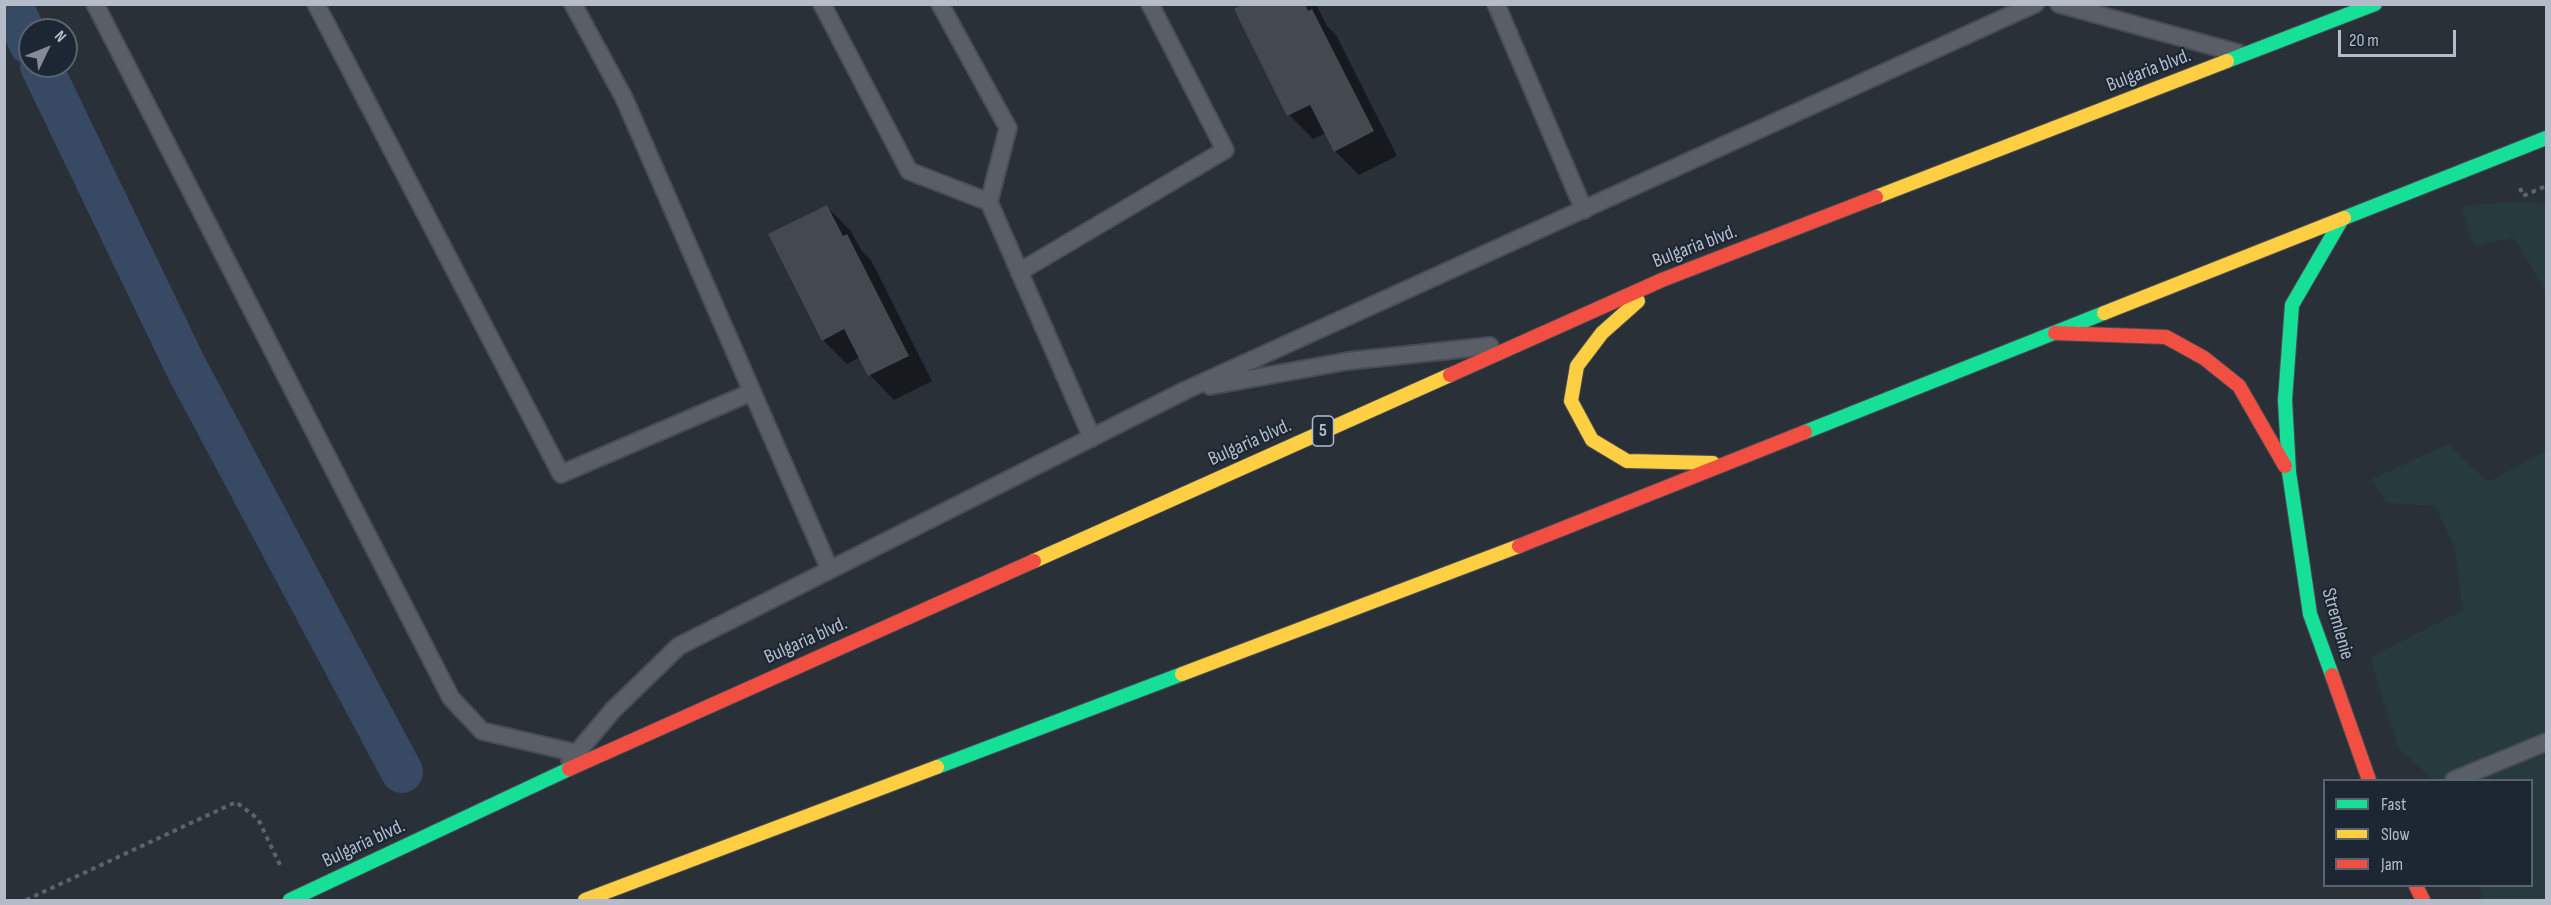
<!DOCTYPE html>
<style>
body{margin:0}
#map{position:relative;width:2551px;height:905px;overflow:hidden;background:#2a3038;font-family:"Sofia Sans Condensed",sans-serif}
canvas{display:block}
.frame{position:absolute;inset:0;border:6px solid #b4bcc9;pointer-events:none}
.legend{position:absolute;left:2323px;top:779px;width:210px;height:108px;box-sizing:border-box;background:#1d2633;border:2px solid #59626f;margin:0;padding:8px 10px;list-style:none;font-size:18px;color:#b4bcc9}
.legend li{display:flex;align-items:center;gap:12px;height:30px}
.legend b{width:30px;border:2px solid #59626f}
.north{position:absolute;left:18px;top:18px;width:60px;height:60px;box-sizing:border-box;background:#1d2633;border:2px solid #59626f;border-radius:50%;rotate:47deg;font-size:16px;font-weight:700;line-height:24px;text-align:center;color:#b4bcc9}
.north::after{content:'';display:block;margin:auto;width:21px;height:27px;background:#848b96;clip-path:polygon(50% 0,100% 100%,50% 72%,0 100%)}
.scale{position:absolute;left:2338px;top:30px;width:118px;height:27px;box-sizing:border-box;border:3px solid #b4bcc9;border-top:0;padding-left:8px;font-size:18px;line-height:21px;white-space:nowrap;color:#b4bcc9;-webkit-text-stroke:4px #1d2633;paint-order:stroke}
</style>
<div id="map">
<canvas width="2551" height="905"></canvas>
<div class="frame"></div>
<ul class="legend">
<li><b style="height:8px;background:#16e098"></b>Fast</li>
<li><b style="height:8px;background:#ffcf43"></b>Slow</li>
<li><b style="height:8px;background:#f24e42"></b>Jam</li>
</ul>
<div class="north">N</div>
<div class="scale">20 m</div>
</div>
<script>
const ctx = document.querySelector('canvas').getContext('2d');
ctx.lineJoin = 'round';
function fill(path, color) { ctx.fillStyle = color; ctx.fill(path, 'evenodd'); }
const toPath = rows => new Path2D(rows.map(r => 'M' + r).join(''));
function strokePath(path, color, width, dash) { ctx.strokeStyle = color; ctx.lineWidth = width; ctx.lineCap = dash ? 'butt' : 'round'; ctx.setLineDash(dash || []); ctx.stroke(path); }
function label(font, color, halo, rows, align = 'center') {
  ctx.font = font + ' "Sofia Sans Condensed",sans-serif'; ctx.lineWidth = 4.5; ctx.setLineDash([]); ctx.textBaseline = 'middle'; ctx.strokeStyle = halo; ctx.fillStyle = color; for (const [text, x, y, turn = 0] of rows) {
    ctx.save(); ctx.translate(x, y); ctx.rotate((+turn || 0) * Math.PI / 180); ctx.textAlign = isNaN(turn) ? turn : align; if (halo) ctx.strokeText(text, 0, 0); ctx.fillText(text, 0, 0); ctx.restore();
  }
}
fill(toPath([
 [2505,202,2546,203,2546,292,2514,238,2474,246,2461,206],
 [2448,444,2487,482,2546,451,2546,900,2480,900,2483,894,2478,886,2532,886,2532,780,2433,780,2398,747,2370,658,2463,610,2455,549,2435,506,2386,503,2372,479]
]), '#273a3e');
fill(toPath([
 [1247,4,1317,6,1327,26,1336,35,1397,156,1359,175,1335,151,1326,133,1313,139,1289,115],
 [827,207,851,231,861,250,871,260,932,381,894,400,870,375,860,357,847,364,823,340]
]), '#0007');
strokePath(toPath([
 [11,4,30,44],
 [41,66,186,367,402,772]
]), '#384963', 42);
fill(toPath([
 [1243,4,1305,4,1308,11,1312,9,1374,131,1334,152,1310,105,1287,116,1234,9],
 [827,205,843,236,847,234,909,356,868,376,844,329,822,341,768,234]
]), '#444950');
const lane = toPath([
 [95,4,451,698,482,731,576,753],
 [316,4,561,474,752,392],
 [573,4,624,98,830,570],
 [822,4,909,171,989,202],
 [940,4,1008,128,989,202,1092,438],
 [1496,4,1584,210],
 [2059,4,2238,53],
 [1019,272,1225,150,1150,4],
 [1210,386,1348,361,1490,346],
 [570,761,613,710,679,646,1186,390,2035,4],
 [2454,780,2546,742]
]);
const fast = toPath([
 [2227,61,2375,4],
 [2344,218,2546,138],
 [1805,432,2104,313],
 [2332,675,2310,614,2289,472,2285,400,2292,305,2342,219],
 [937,767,1182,674],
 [290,900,569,769]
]);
const slow = toPath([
 [1876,197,2227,61],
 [1638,301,1602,333,1577,366,1571,401,1592,440,1627,461,1713,463],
 [2104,313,2344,218],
 [1034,561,1450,375],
 [1182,674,1519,546],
 [585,900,937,767]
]);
const jam = toPath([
 [2055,333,2166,337,2204,358,2239,386,2285,466],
 [1450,375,1662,280,1876,197],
 [1519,546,1805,432],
 [2332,675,2369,780],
 [569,769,1034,561],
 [2416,886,2423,900]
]);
strokePath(lane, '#484c53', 20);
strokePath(fast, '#484c53', 16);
strokePath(slow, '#484c53', 16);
strokePath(jam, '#484c53', 16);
strokePath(toPath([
 [2520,188,2523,196,2546,186],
 [26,900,236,802,258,819,280,865]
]), '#5d636a', 4, [4.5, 4.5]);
strokePath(lane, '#5a5e66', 16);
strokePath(fast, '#16e098', 14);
strokePath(slow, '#ffcf43', 14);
strokePath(jam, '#f24e42', 14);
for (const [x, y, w] of [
 [1323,431,21]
]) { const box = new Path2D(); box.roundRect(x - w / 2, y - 15, w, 30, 4.5); ctx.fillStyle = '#1d2633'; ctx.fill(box); strokePath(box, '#b4bcc9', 1.5); }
label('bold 18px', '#b4bcc9', null, [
 ["5",1323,431]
]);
label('20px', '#b4bcc9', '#1d2633', [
 ["Bulgaria blvd.",2149,71,-21],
 ["Bulgaria blvd.",1695,247,-21],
 ["Bulgaria blvd.",1250,443,-24],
 ["Stremlenie",2337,624,74],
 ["Bulgaria blvd.",806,641,-24],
 ["Bulgaria blvd.",364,844,-25]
]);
</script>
